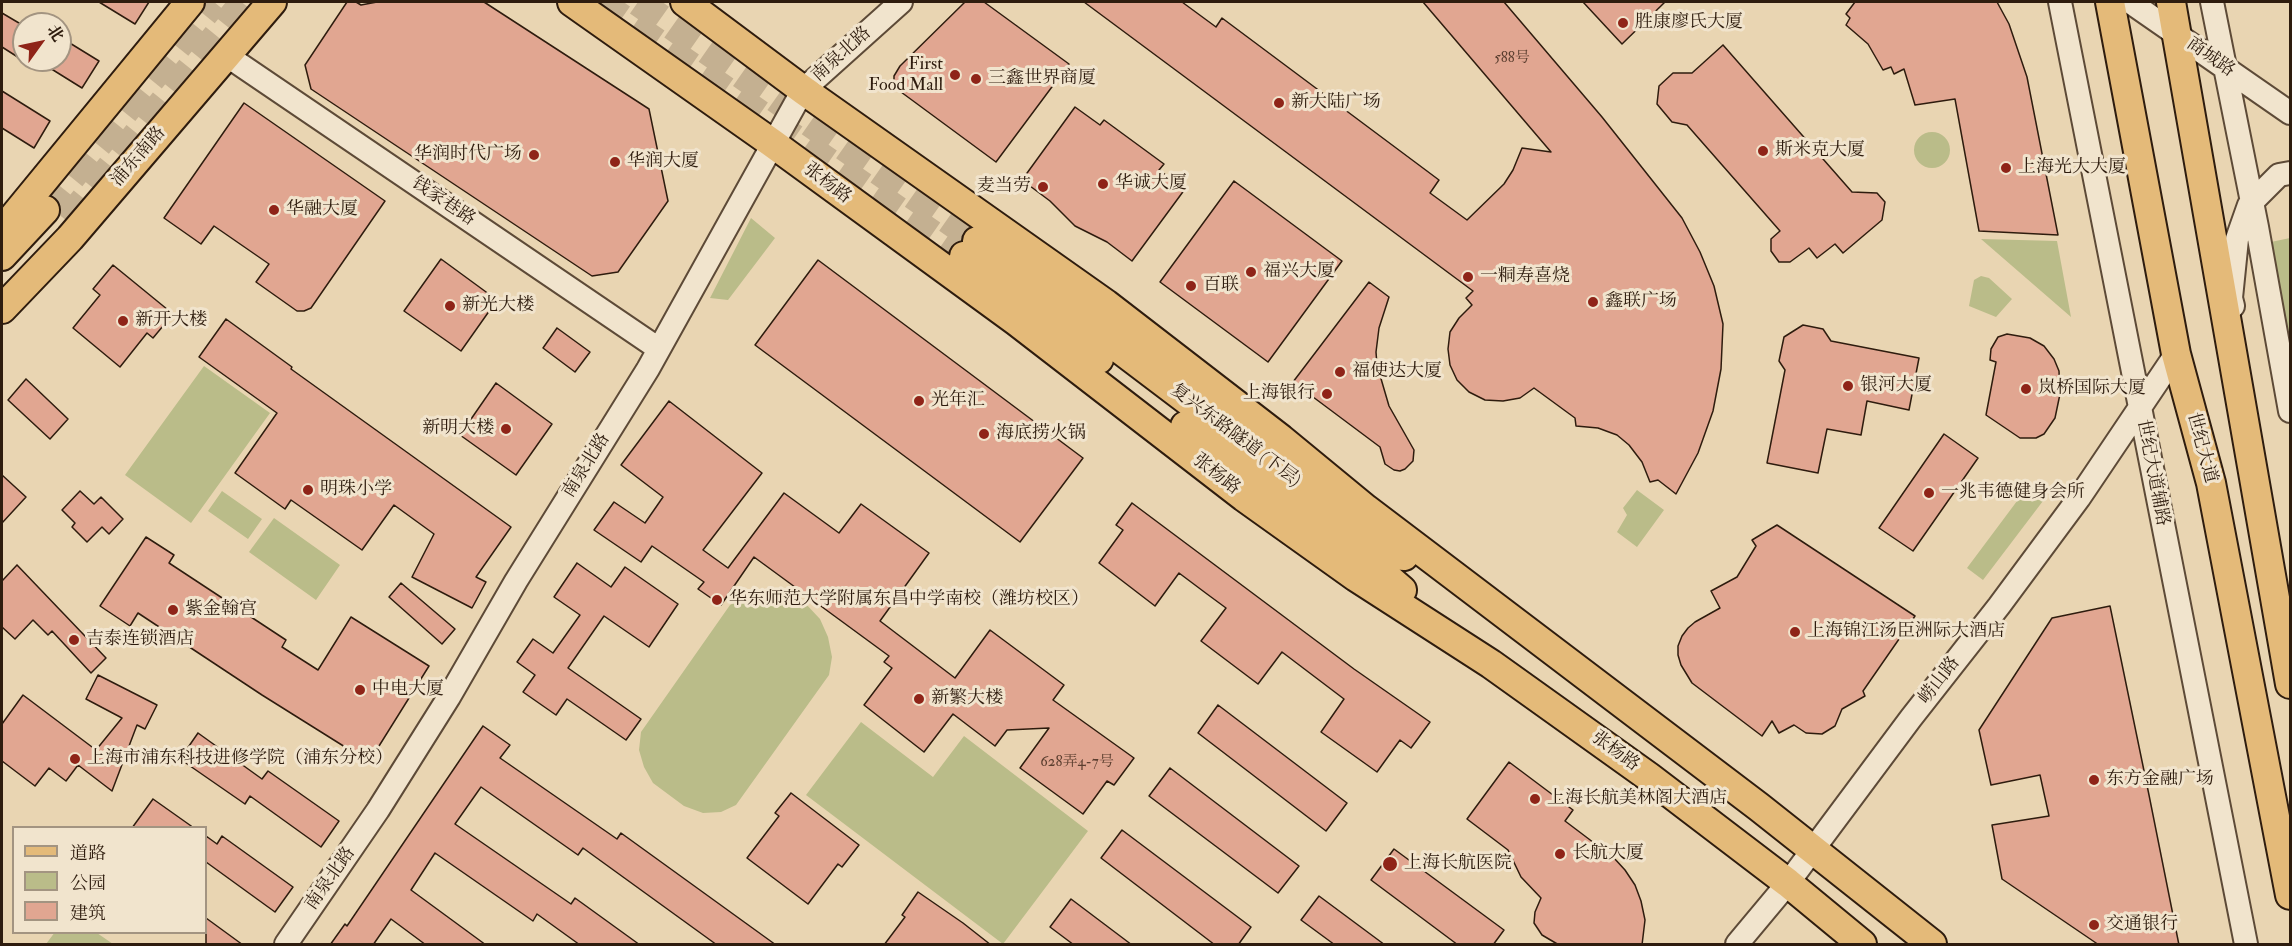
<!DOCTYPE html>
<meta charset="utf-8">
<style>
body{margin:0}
#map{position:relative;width:2292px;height:946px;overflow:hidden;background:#e9d5b2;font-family:"IM FELL Double Pica","Noto Serif SC",serif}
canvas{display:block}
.frame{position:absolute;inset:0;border:3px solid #2e1c0e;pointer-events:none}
.legend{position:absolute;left:12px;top:826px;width:195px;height:108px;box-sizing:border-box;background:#f1e4cd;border:2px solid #a39481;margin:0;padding:8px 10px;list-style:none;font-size:18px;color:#2e1c0e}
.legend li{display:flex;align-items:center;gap:12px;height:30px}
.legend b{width:30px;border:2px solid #a39481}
.north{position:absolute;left:12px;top:12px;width:60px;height:60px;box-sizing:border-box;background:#f1e4cd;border:2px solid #a39481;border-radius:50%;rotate:57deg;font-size:16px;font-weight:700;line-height:24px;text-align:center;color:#2e1c0e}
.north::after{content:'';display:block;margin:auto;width:21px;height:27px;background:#8f2418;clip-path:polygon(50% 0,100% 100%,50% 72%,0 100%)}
</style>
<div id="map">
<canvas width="2292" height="946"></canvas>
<div class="frame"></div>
<ul class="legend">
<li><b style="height:8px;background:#e4ba79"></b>道路</li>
<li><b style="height:16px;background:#babc89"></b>公园</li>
<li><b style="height:16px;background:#e1a691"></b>建筑</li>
</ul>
<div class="north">北</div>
</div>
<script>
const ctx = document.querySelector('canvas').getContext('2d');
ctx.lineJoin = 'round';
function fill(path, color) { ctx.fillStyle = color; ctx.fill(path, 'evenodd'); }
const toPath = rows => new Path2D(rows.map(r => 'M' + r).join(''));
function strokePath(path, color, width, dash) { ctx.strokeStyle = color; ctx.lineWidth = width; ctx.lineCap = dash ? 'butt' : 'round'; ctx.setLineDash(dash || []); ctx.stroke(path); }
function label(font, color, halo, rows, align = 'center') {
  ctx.font = font + ' "IM FELL Double Pica","Noto Serif SC",serif'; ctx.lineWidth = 6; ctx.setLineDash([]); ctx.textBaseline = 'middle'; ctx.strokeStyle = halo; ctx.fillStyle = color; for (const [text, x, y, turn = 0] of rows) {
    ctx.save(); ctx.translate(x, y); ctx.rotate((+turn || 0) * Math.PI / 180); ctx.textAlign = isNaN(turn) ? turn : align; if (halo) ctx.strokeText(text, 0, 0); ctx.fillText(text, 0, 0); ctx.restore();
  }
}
fill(toPath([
 '1914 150a18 18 0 1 1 36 0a18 18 0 1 1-36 0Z',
 [751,218,775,238,728,300,710,298],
 [2290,238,2290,354,2271,242],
 [1981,239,2057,241,2071,317],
 [1981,276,1989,278,2012,299,1996,317,1969,306,1974,280],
 [204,366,270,413,191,523,125,475],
 [2029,485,2046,497,1983,580,1967,568],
 [1637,490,1664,510,1637,547,1617,532,1627,515,1623,508],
 [222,491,262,519,248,539,208,511],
 [274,518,340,565,316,600,249,552],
 [767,592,788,595,805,603,820,619,828,637,832,657,829,675,736,805,721,812,703,813,684,806,653,783,644,767,639,750,641,732,730,605,749,594],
 [861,722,933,777,964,736,1088,831,1003,944,806,795],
 [55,932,97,933,113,944,46,944]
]), '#babc89');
const building = toPath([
 [99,2,149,2,135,24,99,2],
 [347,2,356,2,361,5,377,2,484,2,649,109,668,201,618,272,592,276,311,89,305,65,347,2],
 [965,2,984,2,1069,64,996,162,901,92,894,82,894,76,900,66,965,2],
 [1084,2,1182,2,1216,27,1222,18,1439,180,1430,193,1467,220,1504,184,1513,170,1522,148,1551,152,1423,2,1504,2,1602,117,1682,218,1700,252,1714,286,1723,324,1721,369,1713,411,1698,453,1676,494,1658,480,1650,482,1642,462,1629,445,1617,435,1598,428,1576,426,1575,418,1534,388,1520,398,1503,401,1485,400,1469,392,1457,380,1450,365,1448,349,1450,332,1459,318,1472,305,1466,298,1473,291,1084,2],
 [1583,2,1665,2,1622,44,1583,2],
 [1855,2,1997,2,2009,24,2027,77,2058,235,1979,231,1955,99,1915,105,1904,69,1894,74,1891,67,1883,70,1868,44,1846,25,1850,18,1846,14,1855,2],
 [2,13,24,26,24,61,2,47,2,13],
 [60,37,99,61,82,88,37,60,60,60,60,37],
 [1723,45,1852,192,1877,193,1885,202,1882,220,1843,253,1835,244,1817,258,1809,248,1790,262,1779,262,1771,251,1771,239,1780,231,1687,125,1672,122,1657,104,1659,86,1673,73,1692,73,1723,45],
 [2,91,50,121,34,148,2,128,2,91],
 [244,103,385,201,311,308,304,311,297,311,256,282,269,264,214,226,201,244,164,218,244,103],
 [1075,107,1100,125,1104,120,1164,164,1159,170,1185,189,1132,261,1107,242,1075,226,1050,201,1022,180,1075,107],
 [1234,181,1342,261,1268,362,1160,282,1234,181],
 [441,259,497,300,461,351,404,311,441,259],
 [818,260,1083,458,1020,542,755,345,818,260],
 [113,265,173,314,153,338,147,333,120,367,73,328,100,295,93,289,113,265],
 [1369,282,1389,297,1379,328,1376,352,1377,365,1389,406,1414,450,1413,461,1405,469,1400,471,1394,470,1385,464,1380,447,1293,382,1369,282],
 [226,319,292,367,291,369,511,527,476,577,486,582,472,608,412,577,434,534,394,505,362,550,291,500,285,509,235,473,277,413,199,357,226,319],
 [1803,325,1823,329,1831,341,1919,358,1909,410,1867,401,1861,435,1827,429,1818,473,1767,463,1785,370,1779,361,1784,337,1803,325],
 [557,328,590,352,575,372,543,348,557,328],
 [2007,334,2030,338,2044,346,2054,359,2059,371,2060,394,2055,418,2044,434,2036,438,2020,438,1986,415,1996,362,1990,360,1991,349,1998,337,2007,334],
 [26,379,68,419,50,439,8,400,26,379],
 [496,383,552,424,516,475,460,435,496,383],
 [669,401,762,473,703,550,728,568,784,493,839,533,861,504,929,553,880,621,955,678,990,630,1064,685,1053,700,1134,758,1114,785,1107,781,1083,814,1020,768,1049,728,1007,730,995,746,953,714,924,752,864,705,892,668,884,662,889,656,754,557,721,605,698,589,704,582,652,546,641,562,594,530,614,502,645,523,663,497,621,465,669,401],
 [1944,434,1978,458,1913,551,1879,528,1944,434],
 [2,475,26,497,2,523,2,475],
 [80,491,94,504,101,497,123,519,109,534,102,527,87,542,72,527,75,523,62,510,80,491],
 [1132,503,1354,669,1430,722,1411,748,1400,740,1377,772,1321,732,1344,699,1282,652,1258,684,1201,641,1226,608,1207,594,1179,573,1155,606,1099,563,1123,530,1116,525,1132,503],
 [1777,525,1915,616,1863,691,1865,696,1842,709,1835,726,1822,734,1806,733,1794,725,1779,733,1772,721,1762,736,1692,683,1681,665,1678,655,1678,646,1682,636,1688,628,1695,622,1720,608,1711,591,1737,577,1756,546,1752,540,1777,525],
 [146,537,174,555,169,563,286,640,282,647,318,670,351,617,429,666,369,762,262,695,138,613,130,626,100,606,146,537],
 [577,563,611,587,625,567,678,604,649,647,604,616,568,668,641,719,626,740,567,699,556,715,523,692,535,675,517,662,533,639,553,653,580,615,554,597,577,563],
 [17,565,106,658,91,673,52,631,48,635,33,620,15,639,2,627,2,581,17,565],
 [401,583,455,629,442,644,389,597,401,583],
 [2110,606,2149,795,2179,945,2099,945,2002,879,1992,825,2049,816,2040,775,1991,785,1979,730,2052,618,2110,606],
 [98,675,157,705,145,729,137,725,112,791,78,765,66,781,49,768,35,786,2,761,2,724,23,695,96,750,122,718,86,699,98,675],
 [1218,705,1347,803,1326,831,1198,733,1218,705],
 [483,726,510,745,500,758,617,839,621,833,776,945,717,945,583,848,578,855,481,787,455,824,571,904,575,898,640,945,580,945,537,914,533,921,435,853,411,890,486,945,426,945,391,919,373,945,330,945,345,924,347,926,483,726],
 [198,733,262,779,268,771,339,821,321,847,250,796,245,804,180,759,198,733],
 [1509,762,1573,810,1565,821,1614,858,1625,870,1635,885,1641,901,1645,920,1642,945,1559,945,1542,935,1534,923,1535,912,1541,898,1521,877,1508,850,1467,819,1509,762],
 [1170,768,1299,866,1278,893,1149,796,1170,768],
 [791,793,859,845,842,867,838,864,808,904,747,858,779,816,775,813,791,793],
 [153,799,194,828,132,828,153,799],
 [1122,830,1251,927,1238,945,1215,945,1101,858,1122,830],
 [206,836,217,844,222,836,293,887,275,912,206,862,206,836],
 [1394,849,1504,930,1493,945,1458,945,1371,880,1394,849],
 [918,892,963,923,991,945,884,945,905,917,902,915,918,892],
 [1319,896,1385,945,1335,945,1301,920,1319,896],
 [1071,899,1132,945,1074,945,1050,927,1071,899],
 [206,918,243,945,206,945,206,918]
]);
fill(building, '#e1a691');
strokePath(building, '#2e1c0e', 1.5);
strokePath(toPath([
 [599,2,964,256],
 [638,2,971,236],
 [45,210,214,2],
 [67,221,244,2]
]), '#c4b091', 28, [28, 14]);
const minor = toPath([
 [2060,2,2246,944],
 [2130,2,2290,113],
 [2212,2,2257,227,2290,411],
 [226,55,659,349],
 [2233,306,2231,298,2237,239,2249,205,2279,175,2290,173],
 [286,944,378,810,449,697,516,581,648,369,803,90,901,2],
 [1737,944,1788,883,1911,718,1999,606,2079,498,2176,354]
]);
const major = toPath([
 [572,2,772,143,1016,321,1244,497,1356,577,1491,664,1649,777,1788,883,1862,944],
 [685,2,803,90,1106,304,1281,439,1366,509,1759,807,1932,944],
 [2110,2,2176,354,2211,483,2290,895],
 [2171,2,2290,684],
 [2,231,190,2],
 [977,241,1360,531,1404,556],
 [2,256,45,210],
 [964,256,1099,359],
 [2,309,70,238,272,2],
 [1185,426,1249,475,1365,558,1402,590]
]);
strokePath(minor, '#5d4a37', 26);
strokePath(major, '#2e1c0e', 32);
strokePath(minor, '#f1e4cd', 22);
strokePath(major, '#e4ba79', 28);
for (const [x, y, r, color] of [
 [1623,23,6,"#8f2418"],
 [955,75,6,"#8f2418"],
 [976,79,6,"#8f2418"],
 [1279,103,6,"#8f2418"],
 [1763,151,6,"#8f2418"],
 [534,155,6,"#8f2418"],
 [615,162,6,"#8f2418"],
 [2006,168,6,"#8f2418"],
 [1103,184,6,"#8f2418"],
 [1043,187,6,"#8f2418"],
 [274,210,6,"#8f2418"],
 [1251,272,6,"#8f2418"],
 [1468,277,6,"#8f2418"],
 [1191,286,6,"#8f2418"],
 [1593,302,6,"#8f2418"],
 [450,306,6,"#8f2418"],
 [123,321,6,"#8f2418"],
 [1340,372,6,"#8f2418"],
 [1848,386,6,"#8f2418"],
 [2026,389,6,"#8f2418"],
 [1327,394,6,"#8f2418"],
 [919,401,6,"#8f2418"],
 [506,429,6,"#8f2418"],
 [984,434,6,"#8f2418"],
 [308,490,6,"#8f2418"],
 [1929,493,6,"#8f2418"],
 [717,600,6,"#8f2418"],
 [173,610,6,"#8f2418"],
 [1795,632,6,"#8f2418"],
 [74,640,6,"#8f2418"],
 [360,690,6,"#8f2418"],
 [919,699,6,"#8f2418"],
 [75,759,6,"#8f2418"],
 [2094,780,6,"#8f2418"],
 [1535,799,6,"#8f2418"],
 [1560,854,6,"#8f2418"],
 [1390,864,8,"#8f2418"],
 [2094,925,6,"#8f2418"]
]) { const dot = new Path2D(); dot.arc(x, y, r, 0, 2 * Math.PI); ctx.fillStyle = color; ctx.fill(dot); strokePath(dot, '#f1e4cd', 2); }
label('15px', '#5b3e2f', null, [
 ["588号",1512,59],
 ["628弄4-7号",1077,763]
]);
label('18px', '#2e1c0e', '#f1e4cd', [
 ["胜康廖氏大厦",1635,23],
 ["First",943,65,"right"],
 ["Food Mall",943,86,"right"],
 ["三鑫世界商厦",988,79],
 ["新大陆广场",1291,103],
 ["斯米克大厦",1775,151],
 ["华润时代广场",522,155,"right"],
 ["华润大厦",627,162],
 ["上海光大大厦",2018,168],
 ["华诚大厦",1115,184],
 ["麦当劳",1031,187,"right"],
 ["华融大厦",286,210],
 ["福兴大厦",1263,272],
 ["一粡寿喜烧",1480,277],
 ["百联",1203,286],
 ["鑫联广场",1605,302],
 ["新光大楼",462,306],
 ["新开大楼",135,321],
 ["福使达大厦",1352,372],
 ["银河大厦",1860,386],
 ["岚桥国际大厦",2038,389],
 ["上海银行",1315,394,"right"],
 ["光年汇",931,401],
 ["新明大楼",494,429,"right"],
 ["海底捞火锅",996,434],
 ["明珠小学",320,490],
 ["一兆韦德健身会所",1941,493],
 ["华东师范大学附属东昌中学南校（潍坊校区）",729,600],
 ["紫金翰宫",185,610],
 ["上海锦江汤臣洲际大酒店",1807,632],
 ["吉泰连锁酒店",86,640],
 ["中电大厦",372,690],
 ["新繁大楼",931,699],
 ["上海市浦东科技进修学院（浦东分校）",87,759],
 ["东方金融广场",2106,780],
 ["上海长航美林阁大酒店",1547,799],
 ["长航大厦",1572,854],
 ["上海长航医院",1404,864],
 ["交通银行",2106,925]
], 'left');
label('18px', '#2e1c0e', '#f1e4cd', [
 ["南泉北路",842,55,-42],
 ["商城路",2210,58,35],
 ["浦东南路",139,157,-49],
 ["张杨路",827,184,37],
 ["钱家巷路",443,202,34],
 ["复兴东路隧道 (下层)",1235,436,37],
 ["世纪大道",2201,448,75],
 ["南泉北路",587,466,-58],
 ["世纪大道辅路",2152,473,79],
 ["张杨路",1216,475,38],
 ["崂山路",1940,681,-52],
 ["张杨路",1615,752,36],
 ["南泉北路",331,879,-55]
]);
</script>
